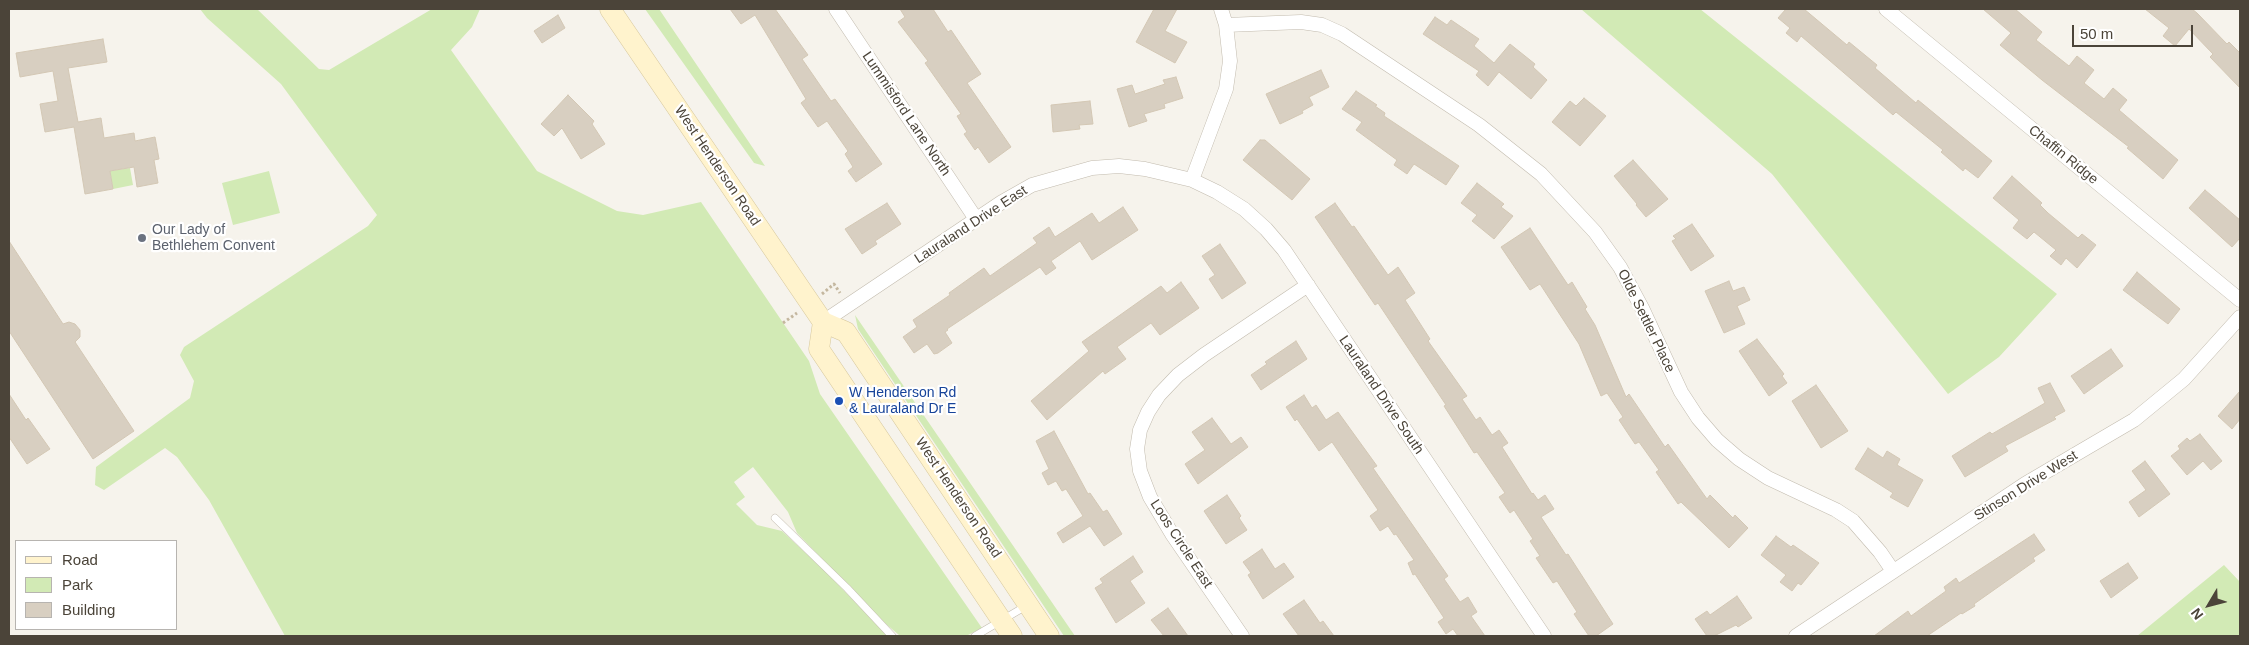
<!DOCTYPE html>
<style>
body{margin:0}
#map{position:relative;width:2249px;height:645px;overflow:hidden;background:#f6f3ec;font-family:Helvetica,sans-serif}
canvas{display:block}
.frame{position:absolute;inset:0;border:10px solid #4b4439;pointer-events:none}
.legend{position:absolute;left:15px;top:540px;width:162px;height:90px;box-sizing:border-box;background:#fff;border:1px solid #b7b4b0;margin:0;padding:6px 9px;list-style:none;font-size:15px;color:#4b4439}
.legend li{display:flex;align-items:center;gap:10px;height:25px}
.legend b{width:25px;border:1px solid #b7b4b0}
.north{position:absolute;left:2184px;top:580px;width:50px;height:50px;-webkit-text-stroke:4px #fff;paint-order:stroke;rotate:233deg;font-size:14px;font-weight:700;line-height:20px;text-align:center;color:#4b4439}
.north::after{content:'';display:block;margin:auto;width:18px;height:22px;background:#4b4439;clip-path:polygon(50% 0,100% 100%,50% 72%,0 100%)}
.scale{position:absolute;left:2072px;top:25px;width:121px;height:22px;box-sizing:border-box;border:2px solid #4b4439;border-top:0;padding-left:6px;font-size:15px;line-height:18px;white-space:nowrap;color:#4b4439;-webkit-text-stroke:4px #fff;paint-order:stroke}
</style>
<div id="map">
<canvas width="2249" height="645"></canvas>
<div class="frame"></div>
<ul class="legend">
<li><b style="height:6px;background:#fff3cd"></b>Road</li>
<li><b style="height:14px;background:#d2eab5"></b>Park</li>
<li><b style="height:14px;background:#d8cfc1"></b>Building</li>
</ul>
<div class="north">N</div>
<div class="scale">50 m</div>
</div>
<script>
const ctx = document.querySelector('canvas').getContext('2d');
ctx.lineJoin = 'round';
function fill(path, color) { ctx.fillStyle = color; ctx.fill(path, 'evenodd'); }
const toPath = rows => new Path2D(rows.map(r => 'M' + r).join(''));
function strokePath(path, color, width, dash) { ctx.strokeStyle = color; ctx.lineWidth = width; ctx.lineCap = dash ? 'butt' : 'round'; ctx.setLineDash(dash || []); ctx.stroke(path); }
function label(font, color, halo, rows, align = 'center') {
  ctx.font = font + ' Helvetica,sans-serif'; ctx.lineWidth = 4.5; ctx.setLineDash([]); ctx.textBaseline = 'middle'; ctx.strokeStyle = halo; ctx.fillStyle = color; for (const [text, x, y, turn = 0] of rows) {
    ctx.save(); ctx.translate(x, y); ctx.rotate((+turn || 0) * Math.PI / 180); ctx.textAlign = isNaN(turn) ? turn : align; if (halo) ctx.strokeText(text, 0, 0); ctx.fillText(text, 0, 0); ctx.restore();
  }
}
fill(toPath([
 [200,9,257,9,319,69,329,70,432,9,480,9,472,27,451,50,537,171,617,211,643,215,701,202,809,361,820,394,982,628,966,636,899,635,880,619,797,533,788,512,753,467,734,482,745,497,736,504,757,525,782,531,824,570,888,636,285,636,209,500,177,457,165,448,104,490,95,485,96,467,190,398,194,381,180,355,184,347,368,226,377,215,281,84,207,18],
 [645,9,659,9,765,166,754,163],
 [1581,9,1700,9,2057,294,1999,357,1948,394,1772,174],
 [130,168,133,185,113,189,110,171],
 [269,171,280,213,233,225,222,183],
 [855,315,1075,636,1064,636,858,329],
 [2224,565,2240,582,2240,636,2137,636]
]), '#d2eab5');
const building = toPath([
 [730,9,775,9,808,55,802,59,831,101,835,99,882,164,856,182,848,171,853,167,845,154,848,151,827,121,818,127,801,103,806,99,755,15,741,24,730,9],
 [900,9,933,9,948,32,951,30,981,74,967,83,1011,147,989,163,978,147,975,150,964,134,967,132,957,116,961,114,925,63,928,61,898,22,905,17,900,9],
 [1154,9,1177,9,1165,31,1187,42,1175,63,1136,42,1154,9],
 [1786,9,1804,9,1847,45,1849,42,1877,65,1875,68,1916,103,1918,100,1992,161,1978,178,1965,168,1963,171,1941,152,1943,150,1896,112,1893,115,1801,36,1797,42,1786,33,1790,28,1778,18,1786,9],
 [1983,9,2015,9,2042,32,2036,40,2069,66,2077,56,2094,70,2084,83,2104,99,2113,88,2127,100,2119,110,2178,160,2163,179,2127,148,2129,147,2042,80,2000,45,2011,33,1983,9],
 [2145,9,2192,9,2197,13,2227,44,2229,42,2240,53,2240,88,2210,57,2213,54,2189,29,2175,46,2163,36,2169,28,2145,9],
 [558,15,565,28,542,43,534,31,558,15],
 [1435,17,1447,25,1451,20,1479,39,1474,46,1494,63,1510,44,1535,64,1533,67,1547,80,1531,99,1499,72,1488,86,1476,75,1479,71,1423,34,1435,17],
 [103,39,107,62,68,68,78,122,101,118,104,138,134,133,135,141,155,137,159,159,154,160,158,183,137,187,134,167,110,171,113,189,85,194,74,127,45,132,40,104,58,101,53,71,20,77,16,53,103,39],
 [1321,70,1329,87,1309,97,1313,105,1302,111,1303,113,1280,124,1266,94,1321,70],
 [1176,77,1183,98,1164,104,1165,108,1144,114,1147,121,1129,127,1117,89,1132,85,1135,94,1165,84,1163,80,1176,77],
 [1356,91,1377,105,1375,106,1385,113,1384,116,1459,166,1446,185,1414,164,1407,174,1394,165,1397,160,1356,130,1362,122,1342,109,1356,91],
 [568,95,594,121,592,124,605,144,581,159,562,128,554,136,541,124,568,95],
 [1584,98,1606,116,1580,146,1552,122,1570,101,1576,106,1584,98],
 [1090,101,1093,124,1079,125,1080,129,1053,132,1051,105,1090,101],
 [1260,140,1265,140,1310,179,1292,200,1243,160,1260,140],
 [1633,160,1668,199,1646,217,1636,205,1637,204,1614,176,1633,160],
 [2012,176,2042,203,2040,205,2048,213,2078,238,2082,234,2096,245,2077,268,2066,258,2061,265,2050,256,2056,250,2034,232,2027,239,2013,228,2019,220,1993,198,2012,176],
 [1477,183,1504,204,1501,207,1513,216,1494,239,1472,221,1477,215,1461,203,1477,183],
 [2205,190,2240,220,2240,238,2232,247,2189,208,2205,190],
 [887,203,901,224,875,241,877,244,862,254,845,229,887,203],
 [1335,203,1352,227,1354,226,1388,275,1398,267,1415,293,1405,300,1430,339,1428,341,1467,396,1462,399,1476,420,1480,417,1492,435,1499,430,1508,443,1502,447,1532,494,1533,493,1538,500,1545,495,1554,509,1541,517,1566,555,1568,554,1613,624,1596,636,1589,636,1574,614,1577,612,1557,581,1553,583,1536,558,1540,556,1530,541,1533,539,1514,510,1510,513,1499,497,1505,493,1477,452,1474,453,1460,431,1444,406,1446,405,1378,303,1375,305,1315,217,1335,203],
 [1123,207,1138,230,1092,260,1080,241,1051,261,1056,268,1046,275,1040,267,947,329,948,330,945,332,952,343,938,353,934,354,927,344,914,353,903,337,917,327,913,320,950,295,949,293,984,268,990,276,1037,243,1033,238,1049,227,1055,237,1092,213,1099,223,1123,207],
 [1692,224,1714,256,1691,271,1672,241,1676,239,1673,236,1692,224],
 [1530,228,1568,285,1572,282,1587,307,1585,309,1595,325,1626,397,1629,394,1665,447,1668,444,1707,499,1710,495,1733,518,1735,515,1748,528,1729,548,1681,502,1678,504,1656,472,1659,470,1639,442,1635,444,1619,420,1623,417,1607,393,1601,396,1579,344,1540,284,1530,290,1501,247,1530,228],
 [9,241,63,324,69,322,75,324,80,330,80,337,75,342,134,431,93,459,9,331,9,241],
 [1220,244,1246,283,1222,299,1209,279,1215,275,1202,256,1220,244],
 [2137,272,2180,309,2168,324,2123,290,2137,272],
 [1729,281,1733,291,1744,287,1750,300,1737,306,1745,324,1724,333,1705,291,1729,281],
 [1181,282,1199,308,1160,335,1151,323,1117,347,1126,359,1105,374,1103,371,1047,420,1031,401,1089,351,1082,342,1161,286,1167,293,1181,282],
 [1757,339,1784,374,1782,376,1787,383,1769,396,1739,351,1757,339],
 [1296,341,1307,359,1261,390,1251,375,1267,364,1265,362,1296,341],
 [2111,349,2123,366,2084,394,2071,376,2111,349],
 [2050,383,2065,411,2054,417,2056,419,2005,446,2008,451,1965,477,1952,456,1990,432,1992,434,2045,403,2038,388,2050,383],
 [1816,385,1848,431,1821,448,1792,401,1816,385],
 [2240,391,2240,419,2232,429,2218,416,2240,391],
 [9,394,26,420,28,418,50,449,27,464,9,437,9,394],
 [1304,395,1312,408,1316,405,1326,420,1338,412,1377,466,1373,468,1448,576,1444,579,1460,602,1468,597,1477,612,1471,616,1485,636,1458,636,1453,629,1446,634,1438,622,1444,618,1415,574,1413,575,1408,563,1414,560,1396,534,1394,535,1388,526,1380,531,1370,516,1378,510,1332,442,1319,451,1297,419,1295,421,1286,407,1304,395],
 [1212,418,1231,444,1241,437,1248,447,1198,484,1185,464,1205,450,1192,432,1212,418],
 [1054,431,1088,494,1090,493,1103,512,1107,510,1122,534,1104,546,1090,526,1063,543,1057,533,1083,516,1066,489,1062,491,1056,481,1048,485,1042,473,1049,469,1036,441,1054,431],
 [2200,434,2222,461,2211,470,2203,461,2187,475,2171,456,2180,449,2178,446,2187,438,2190,441,2200,434],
 [1868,448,1883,458,1887,451,1900,459,1897,465,1923,480,1908,507,1890,497,1893,493,1855,469,1868,448],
 [2145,461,2170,494,2139,517,2129,502,2146,490,2132,471,2145,461],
 [1227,495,1241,516,1239,518,1247,530,1226,544,1204,511,1227,495],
 [2034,534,2045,550,2033,558,2035,561,1974,604,1975,606,1962,614,1961,613,1927,636,1874,636,1908,611,1911,616,1946,591,1944,587,1956,578,1959,583,2034,534],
 [1776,536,1791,547,1793,545,1819,563,1801,585,1798,583,1792,591,1780,582,1786,575,1761,555,1776,536],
 [1262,549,1275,569,1284,563,1294,577,1263,599,1248,575,1251,573,1243,562,1262,549],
 [1133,556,1143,572,1130,581,1145,603,1116,623,1095,588,1103,583,1100,579,1133,556],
 [2128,563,2138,578,2111,598,2100,581,2128,563],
 [1737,596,1752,618,1738,627,1736,625,1714,636,1707,636,1695,619,1707,611,1710,615,1737,596],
 [1304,600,1320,623,1323,621,1334,636,1299,636,1283,614,1304,600],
 [1168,608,1188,636,1164,636,1151,620,1168,608]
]);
fill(building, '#d8cfc1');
strokePath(building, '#d3c7b4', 1);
const lane = toPath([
 [775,518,847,588,892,636],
 [975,636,1026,606]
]);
const street = toPath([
 [836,9,976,219],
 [1886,9,2240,300],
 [1226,25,1301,22,1322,25,1342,34,1479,125,1541,174,1595,232,1620,267,1642,308,1681,392,1698,418,1717,440,1739,459,1768,478,1836,510,1853,521,1880,552,1893,571],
 [1192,180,1226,89,1230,61,1226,25,1221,9],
 [823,322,1002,202,1032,185,1092,168,1119,166,1145,169,1192,180,1217,192,1244,209,1266,229,1284,250,1544,636],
 [1242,636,1172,534,1150,497,1140,471,1137,449,1140,430,1148,412,1159,395,1178,375,1204,355,1308,285],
 [1796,636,2025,484,2134,420,2184,379,2240,317]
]);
const secondary = toPath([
 [610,9,823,322,846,332,1049,636],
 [823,322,819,349,1012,636]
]);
strokePath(lane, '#c2bbae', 8);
strokePath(street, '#c2bbae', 15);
strokePath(secondary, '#d6c79b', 21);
strokePath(toPath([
 [822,294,834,284,840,293],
 [783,323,797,313]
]), '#c4b79f', 3, [2.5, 2.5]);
strokePath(lane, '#fff', 7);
strokePath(street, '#fff', 14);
strokePath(secondary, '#fff3cd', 20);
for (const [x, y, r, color] of [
 [142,238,5,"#6b7280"],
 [839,401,5,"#1a4fb4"]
]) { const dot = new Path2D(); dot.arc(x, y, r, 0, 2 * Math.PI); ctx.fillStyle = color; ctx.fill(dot); strokePath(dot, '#fff', 2); }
label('14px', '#4b4439', '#fff', [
 ["Lummisford Lane North",906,114,56],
 ["Chaffin Ridge",2063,155,39],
 ["West Henderson Road",717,166,56],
 ["Lauraland Drive East",971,225,-33],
 ["Olde Settler Place",1646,321,64],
 ["Lauraland Drive South",1381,395,56],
 ["Stinson Drive West",2026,486,-32],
 ["West Henderson Road",958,498,56],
 ["Loos Circle East",1181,544,57]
]);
label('14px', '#5b616d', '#fff', [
 ["Our Lady of",152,230],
 ["Bethlehem Convent",152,246]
], 'left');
label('14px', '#164399', '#fff', [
 ["W Henderson Rd",849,393],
 ["& Lauraland Dr E",849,409]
], 'left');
</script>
